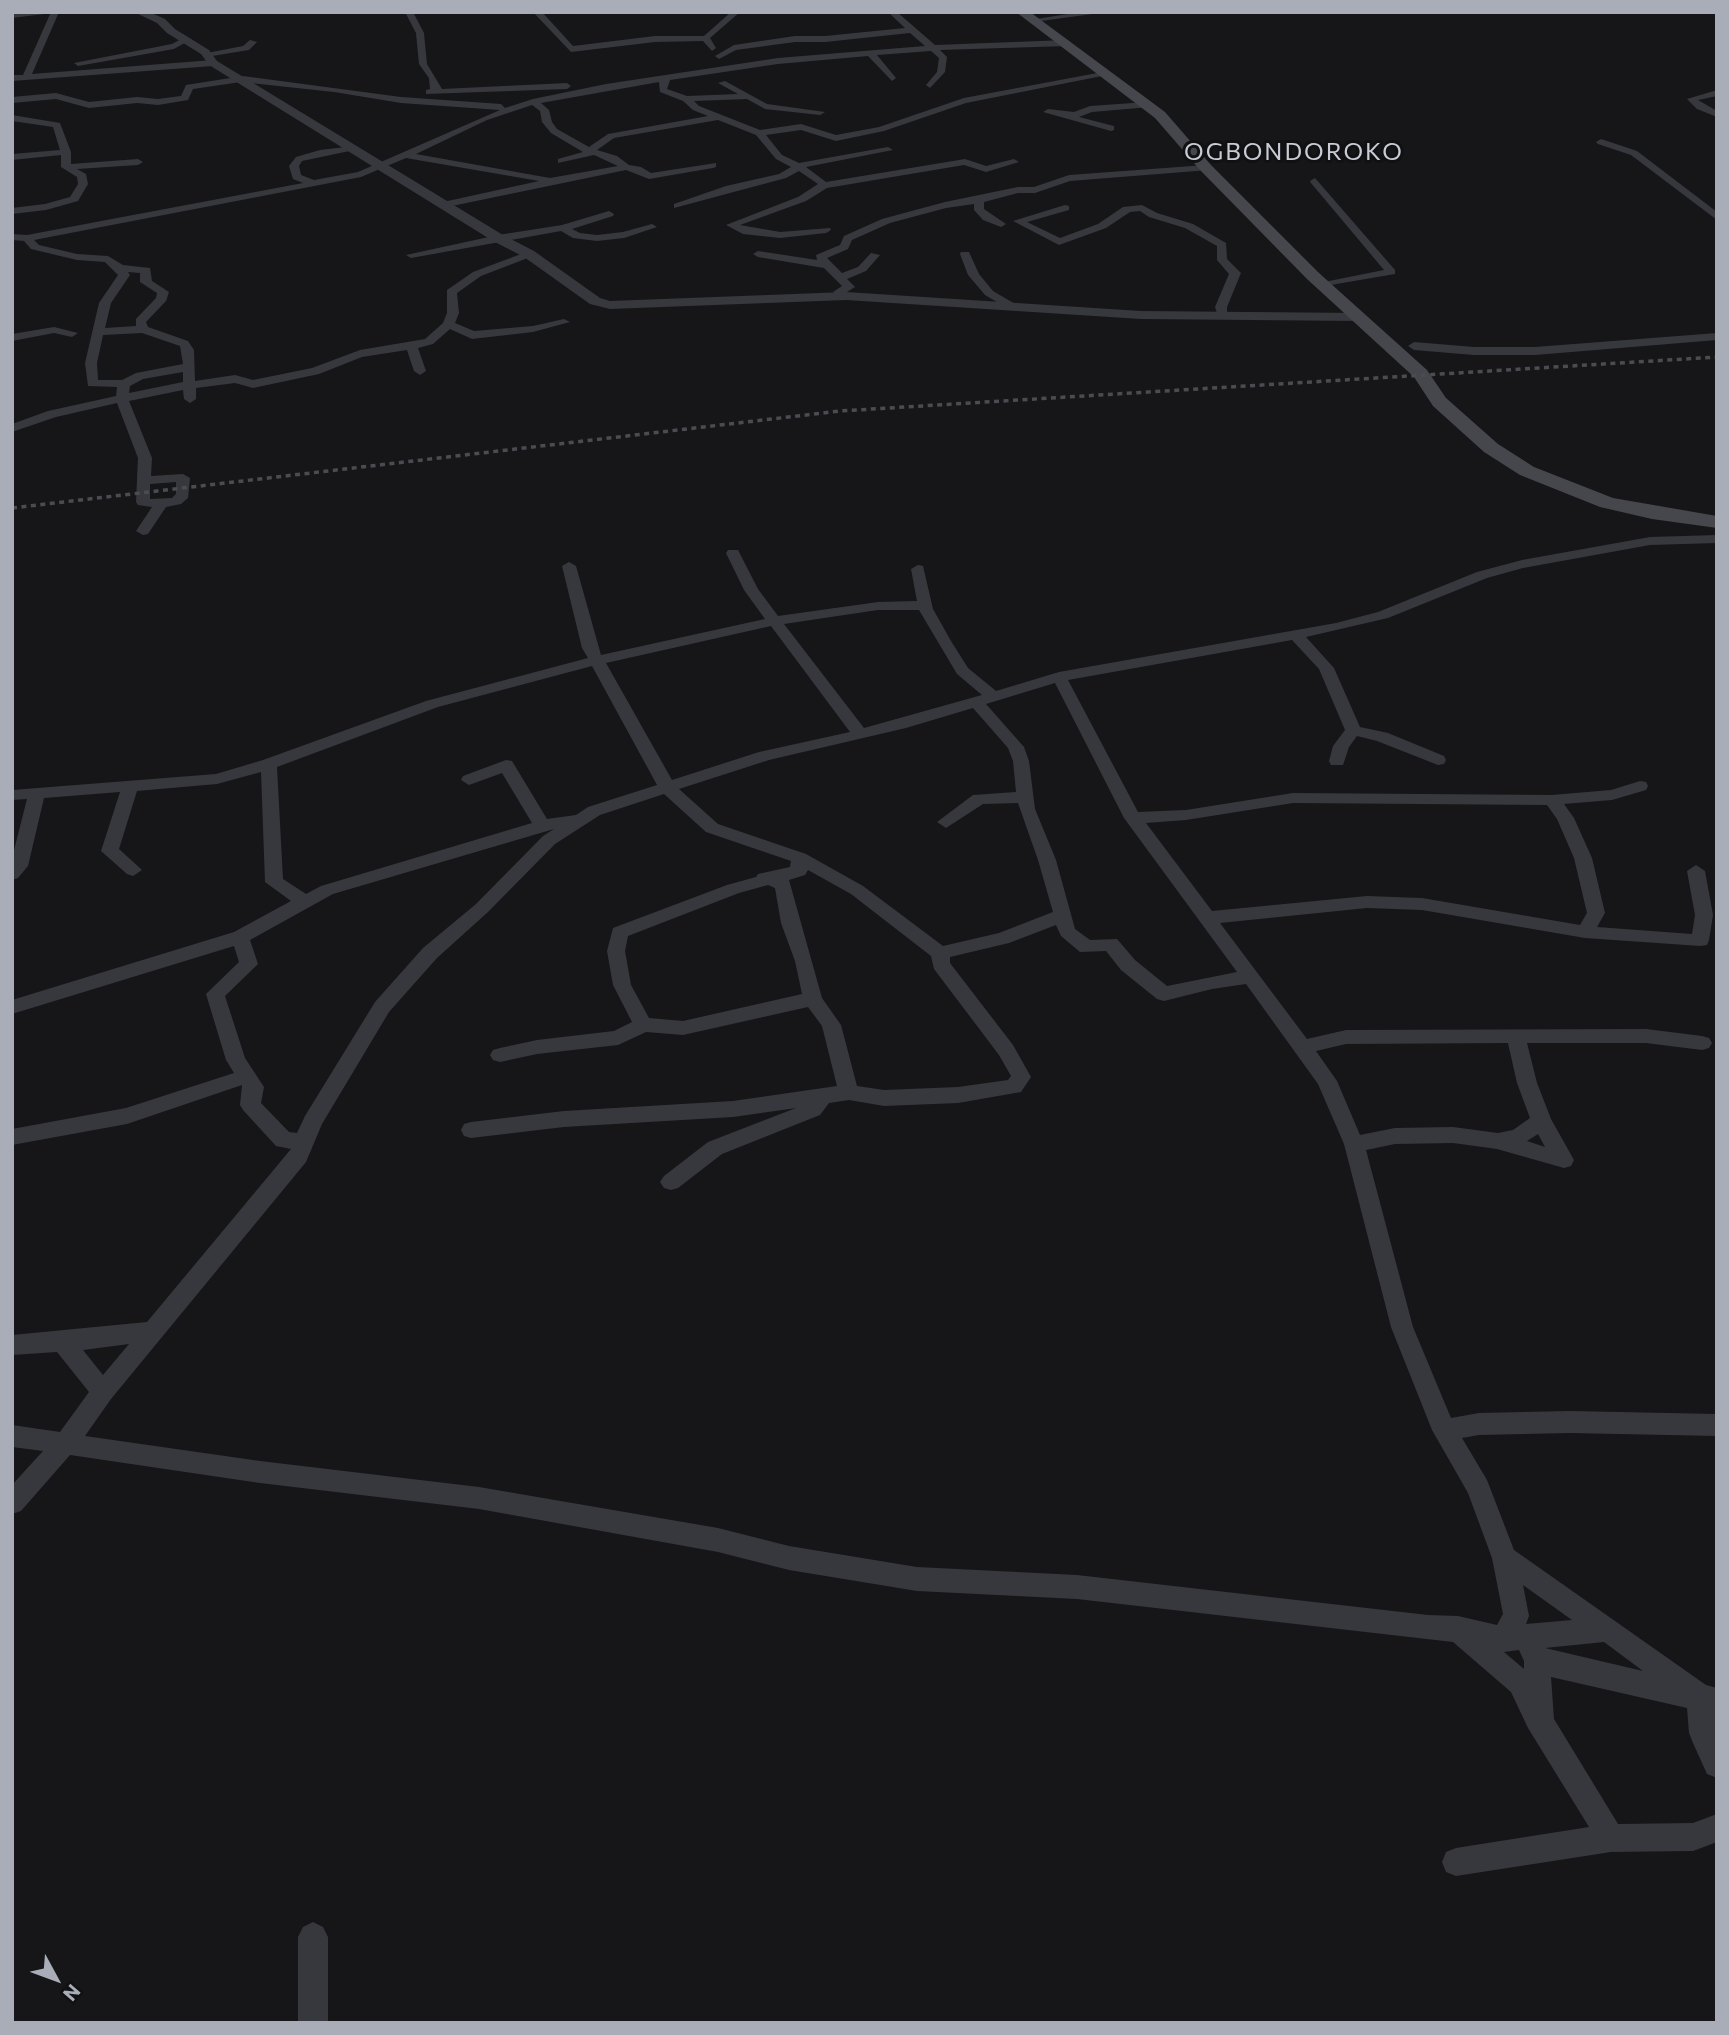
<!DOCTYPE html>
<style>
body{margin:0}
#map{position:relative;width:1729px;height:2035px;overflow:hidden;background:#161618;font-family:Commissioner,sans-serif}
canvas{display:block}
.frame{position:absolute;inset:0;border:14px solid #a8adb8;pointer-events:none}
.north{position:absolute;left:21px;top:1944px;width:70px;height:70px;-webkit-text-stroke:5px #111113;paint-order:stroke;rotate:131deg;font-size:19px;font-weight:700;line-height:28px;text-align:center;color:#a8adb8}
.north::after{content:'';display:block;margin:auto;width:24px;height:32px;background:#a8adb8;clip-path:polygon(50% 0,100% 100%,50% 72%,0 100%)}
</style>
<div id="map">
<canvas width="1729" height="2035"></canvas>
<div class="frame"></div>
<div class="north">N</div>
</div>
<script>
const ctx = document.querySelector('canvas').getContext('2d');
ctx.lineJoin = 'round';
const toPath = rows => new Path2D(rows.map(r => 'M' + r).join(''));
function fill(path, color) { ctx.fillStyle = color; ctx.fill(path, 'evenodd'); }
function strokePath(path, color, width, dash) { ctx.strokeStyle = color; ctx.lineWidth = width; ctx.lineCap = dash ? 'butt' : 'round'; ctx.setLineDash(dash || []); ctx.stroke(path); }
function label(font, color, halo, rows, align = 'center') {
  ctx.font = font + ' Commissioner,sans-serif'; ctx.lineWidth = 6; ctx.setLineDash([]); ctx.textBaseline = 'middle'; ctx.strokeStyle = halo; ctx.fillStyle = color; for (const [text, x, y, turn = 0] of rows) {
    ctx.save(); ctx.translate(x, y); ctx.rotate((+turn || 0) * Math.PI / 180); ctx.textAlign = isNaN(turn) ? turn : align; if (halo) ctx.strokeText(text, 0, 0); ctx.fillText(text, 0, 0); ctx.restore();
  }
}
fill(toPath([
 [48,12,44,14,12,18,12,14,48,12],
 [51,12,59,12,32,74,213,60,217,63,213,66,12,81,12,75,23,75,51,12],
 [405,12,413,12,424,33,427,64,442,89,567,83,571,86,567,89,426,94,426,90,430,89,429,78,419,64,416,33,405,12],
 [533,12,542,12,573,46,655,36,704,36,731,12,740,12,710,38,716,48,712,51,703,41,655,42,571,52,533,12],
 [888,12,897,12,935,45,1067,40,1071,43,1067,46,940,50,947,57,945,72,930,88,926,85,937,72,939,58,931,51,877,55,896,78,892,81,868,56,778,64,670,80,667,89,687,96,738,94,718,83,725,81,767,104,825,112,820,115,765,109,747,99,694,101,699,106,760,130,801,124,836,135,879,127,964,98,1108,71,1112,74,966,103,884,131,836,141,801,130,766,135,782,155,799,163,888,147,893,150,806,167,826,182,965,159,986,166,1014,159,1019,162,986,172,964,165,827,188,806,201,740,225,780,232,830,228,831,230,826,233,780,238,743,234,726,225,798,197,818,184,799,171,786,178,674,208,674,204,726,186,779,174,791,167,776,159,756,135,718,120,614,138,597,150,617,156,629,165,641,167,651,173,716,163,716,167,713,168,649,179,626,170,447,207,443,206,443,202,539,181,406,158,361,177,34,240,39,245,77,254,108,256,123,265,150,268,152,281,169,292,166,301,146,322,148,327,188,341,194,350,195,381,235,375,253,380,312,368,360,350,425,339,443,323,447,313,447,290,473,272,529,251,534,254,533,256,481,276,457,293,459,313,455,323,474,331,533,326,564,319,570,322,533,332,472,339,450,329,433,344,418,348,426,371,420,375,414,371,407,350,362,357,319,374,253,388,235,383,196,388,196,399,190,403,184,399,183,390,129,401,152,458,151,476,183,474,190,478,188,498,181,504,166,507,148,534,143,535,136,531,152,507,138,505,136,502,138,458,117,403,56,417,12,432,12,424,48,411,116,396,117,387,88,386,85,363,99,303,118,275,105,262,77,260,31,249,24,241,12,240,12,234,27,235,303,183,293,179,289,166,296,157,320,150,354,146,359,149,302,161,299,166,301,175,314,180,358,172,500,110,401,103,334,92,241,82,193,89,188,100,158,105,137,103,89,108,56,99,12,103,12,97,56,93,89,102,137,97,158,99,181,96,186,85,243,76,401,97,501,104,505,108,533,99,606,84,778,58,925,46,910,33,825,42,795,42,736,50,719,59,715,56,734,45,795,36,825,36,905,28,888,12],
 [659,82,660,92,683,101,693,110,708,116,608,134,589,147,557,129,552,122,549,110,541,103,659,82],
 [532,105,540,111,542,122,551,133,583,152,558,159,558,163,594,155,618,166,550,178,416,154,487,120,532,105],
 [128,272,140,273,140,282,157,293,156,298,136,319,136,326,105,328,111,303,130,275,128,272],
 [142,333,180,346,183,364,136,373,122,380,98,380,97,363,103,335,142,333],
 [183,372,183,382,129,393,130,386,143,379,183,372],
 [176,482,176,494,172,498,150,499,150,484,176,482],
 [1080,12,1107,12,1034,22,1030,20,1080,12],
 [183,38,190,40,174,49,78,66,74,63,172,44,183,38],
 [250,40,257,42,249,50,206,57,202,54,243,46,250,40],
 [1717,90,1717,96,1698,100,1717,111,1717,117,1697,109,1687,99,1717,90],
 [1147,102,1150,103,1150,107,1092,112,1079,117,1114,126,1114,130,1111,131,1043,112,1048,109,1074,112,1090,106,1147,102],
 [12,115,60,123,71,152,71,164,138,159,143,162,138,165,77,169,86,174,88,184,78,201,46,210,12,214,12,208,45,204,70,197,78,184,77,177,61,167,61,155,12,160,12,154,60,150,53,127,12,121,12,115],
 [1601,139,1637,151,1717,212,1717,220,1631,155,1598,144,1596,142,1601,139],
 [1206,165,1209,166,1209,170,1070,181,1035,193,1018,193,984,202,984,209,1006,224,1001,227,983,220,974,210,974,204,946,208,890,223,852,240,848,249,827,258,842,273,858,267,871,253,880,255,866,271,847,279,855,287,847,292,852,296,846,299,833,292,842,286,824,268,758,257,753,254,758,251,817,260,816,255,840,245,844,236,882,219,945,202,1018,187,1034,187,1069,175,1206,165],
 [1315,178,1395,270,1395,274,1319,287,1319,283,1384,270,1311,183,1310,181,1315,178],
 [1065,205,1069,206,1069,210,1027,222,1060,238,1098,224,1123,207,1142,205,1157,213,1193,224,1226,243,1227,259,1241,273,1227,307,1227,319,1219,319,1215,307,1229,274,1217,260,1217,246,1185,228,1149,217,1140,211,1130,212,1106,228,1059,245,1013,221,1065,205],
 [609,211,614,214,613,216,572,229,580,233,597,235,623,232,652,224,657,227,624,238,597,241,573,238,561,231,411,258,406,255,498,235,562,225,609,211],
 [961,252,969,252,979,274,993,291,1017,305,1017,309,1009,309,985,295,968,275,960,254,961,252],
 [54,327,78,333,72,337,54,333,12,341,12,334,54,327],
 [1717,333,1717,340,1535,355,1474,355,1414,350,1408,346,1414,342,1474,347,1535,347,1717,333],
 [1717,535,1717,543,1650,545,1523,568,1487,578,1388,618,1306,637,1334,668,1360,727,1388,733,1444,756,1446,760,1444,764,1438,765,1377,741,1357,736,1349,747,1343,765,1331,765,1329,761,1333,746,1345,730,1319,669,1292,640,1068,680,1138,812,1186,810,1293,793,1552,795,1611,790,1640,781,1646,782,1648,786,1646,790,1612,800,1564,804,1574,818,1592,858,1605,913,1597,927,1692,934,1695,915,1687,871,1696,865,1705,871,1713,915,1709,940,1707,945,1700,946,1585,938,1422,910,1367,908,1220,923,1307,1039,1346,1030,1646,1029,1702,1036,1709,1038,1712,1043,1709,1048,1702,1050,1646,1043,1527,1043,1537,1083,1551,1119,1574,1160,1571,1166,1564,1168,1497,1149,1453,1143,1395,1144,1366,1150,1413,1327,1451,1418,1479,1413,1570,1411,1717,1414,1717,1436,1570,1433,1479,1435,1462,1438,1487,1480,1514,1550,1706,1685,1717,1688,1717,1778,1707,1774,1693,1743,1689,1733,1687,1708,1551,1677,1554,1719,1618,1824,1693,1823,1717,1814,1717,1842,1693,1851,1611,1852,1456,1876,1446,1872,1442,1862,1446,1852,1456,1848,1589,1827,1528,1728,1511,1692,1453,1642,1077,1599,917,1591,789,1570,718,1552,479,1509,260,1483,70,1455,21,1511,12,1514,12,1485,43,1451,12,1447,12,1425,60,1432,89,1392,57,1352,12,1355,12,1335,147,1322,291,1149,276,1146,243,1110,240,1105,242,1085,127,1124,12,1145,12,1129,126,1108,234,1073,226,1060,206,994,239,962,234,946,12,1014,12,1000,234,932,291,901,265,882,261,772,217,784,137,791,119,849,142,870,133,876,127,874,101,851,120,792,44,798,28,866,18,878,12,880,12,858,27,799,12,800,12,790,216,774,263,760,426,701,588,658,582,648,562,566,569,562,576,566,601,655,765,619,744,590,726,553,728,550,738,550,758,589,778,616,878,602,917,601,911,569,918,565,923,566,933,609,951,641,968,668,996,691,1059,672,1336,623,1378,612,1477,572,1522,560,1650,537,1717,535],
 [878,610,919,610,957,674,982,695,864,728,784,624,878,610],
 [771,626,850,732,759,752,672,780,606,663,771,626],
 [592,666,657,785,588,807,576,815,547,819,512,761,506,760,463,776,461,780,469,785,502,773,532,823,321,886,306,894,283,879,277,767,438,707,592,666],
 [1055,683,1124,818,1237,972,1167,986,1135,960,1117,939,1090,940,1075,929,1056,860,1035,809,1029,761,1024,747,986,704,1055,683],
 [973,708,1008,748,1013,761,1016,792,973,795,937,822,946,828,983,804,1018,803,1038,860,1053,912,999,933,943,946,863,886,806,854,718,824,679,789,769,760,906,728,973,708],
 [664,794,706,832,791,861,790,867,758,874,756,877,727,885,613,928,607,951,613,985,632,1022,614,1031,537,1040,500,1048,493,1050,490,1055,493,1060,500,1062,537,1054,618,1045,646,1032,683,1035,808,1007,822,1026,837,1086,733,1101,564,1111,471,1122,464,1124,461,1130,464,1136,471,1138,564,1127,733,1117,796,1108,708,1142,664,1176,660,1182,664,1188,671,1190,678,1188,722,1154,820,1115,829,1103,849,1100,884,1106,958,1103,1021,1092,1031,1077,1013,1045,950,963,950,957,1009,943,1056,925,1061,936,1080,952,1106,951,1121,970,1157,999,1164,1001,1212,989,1246,984,1318,1084,1344,1144,1391,1327,1432,1430,1468,1493,1492,1558,1503,1614,1497,1625,1458,1616,1428,1615,1077,1575,917,1567,789,1546,718,1528,479,1487,260,1461,85,1436,111,1399,306,1162,322,1124,389,1012,437,958,488,912,555,844,600,815,664,794],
 [1293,803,1547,805,1557,819,1574,858,1587,913,1580,925,1422,898,1367,896,1212,911,1146,823,1186,820,1293,803],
 [554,829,543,836,476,904,423,948,375,1002,305,1116,297,1133,289,1132,261,1103,264,1087,245,1058,225,996,258,964,250,940,333,894,554,829],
 [808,870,851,894,931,956,934,969,999,1055,1011,1076,1008,1080,958,1087,884,1090,857,1086,841,1025,822,998,789,880,805,875,808,870],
 [768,885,775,888,781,923,795,961,802,994,683,1021,649,1018,631,985,625,951,628,936,739,893,768,885],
 [1508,1043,1517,1083,1530,1118,1513,1130,1498,1133,1453,1127,1395,1128,1360,1135,1337,1081,1316,1051,1346,1044,1508,1043],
 [1538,1134,1545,1147,1527,1141,1538,1134],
 [129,1344,103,1375,83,1350,129,1344],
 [1523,1585,1572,1620,1526,1624,1529,1616,1523,1585],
 [1604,1642,1643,1671,1545,1648,1604,1642],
 [1519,1650,1524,1661,1524,1669,1504,1652,1519,1650],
 [313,1922,323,1927,328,1937,328,2023,298,2023,298,1937,303,1927,313,1922]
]), '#37383d');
fill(toPath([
 [134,12,149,12,165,19,175,29,209,50,217,61,503,235,534,251,600,298,610,301,846,292,1141,311,1358,313,1365,317,1358,321,1141,319,846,300,610,309,590,304,524,257,493,241,209,65,201,54,167,33,157,23,134,12]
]), '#37383d');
fill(toPath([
 [1016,12,1030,12,1165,112,1211,165,1319,273,1427,370,1446,398,1498,444,1534,467,1613,498,1717,516,1717,528,1652,519,1600,507,1520,475,1484,452,1433,406,1414,377,1307,279,1201,171,1155,118,1016,12]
]), '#45474d');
strokePath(toPath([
 [12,508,840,411,1717,357]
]), '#4a4c52', 3.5, [5, 4.5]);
ctx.letterSpacing = '2px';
label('24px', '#c9ccd4', '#111113', [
 ["OGBONDOROKO",1294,152]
]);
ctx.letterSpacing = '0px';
</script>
